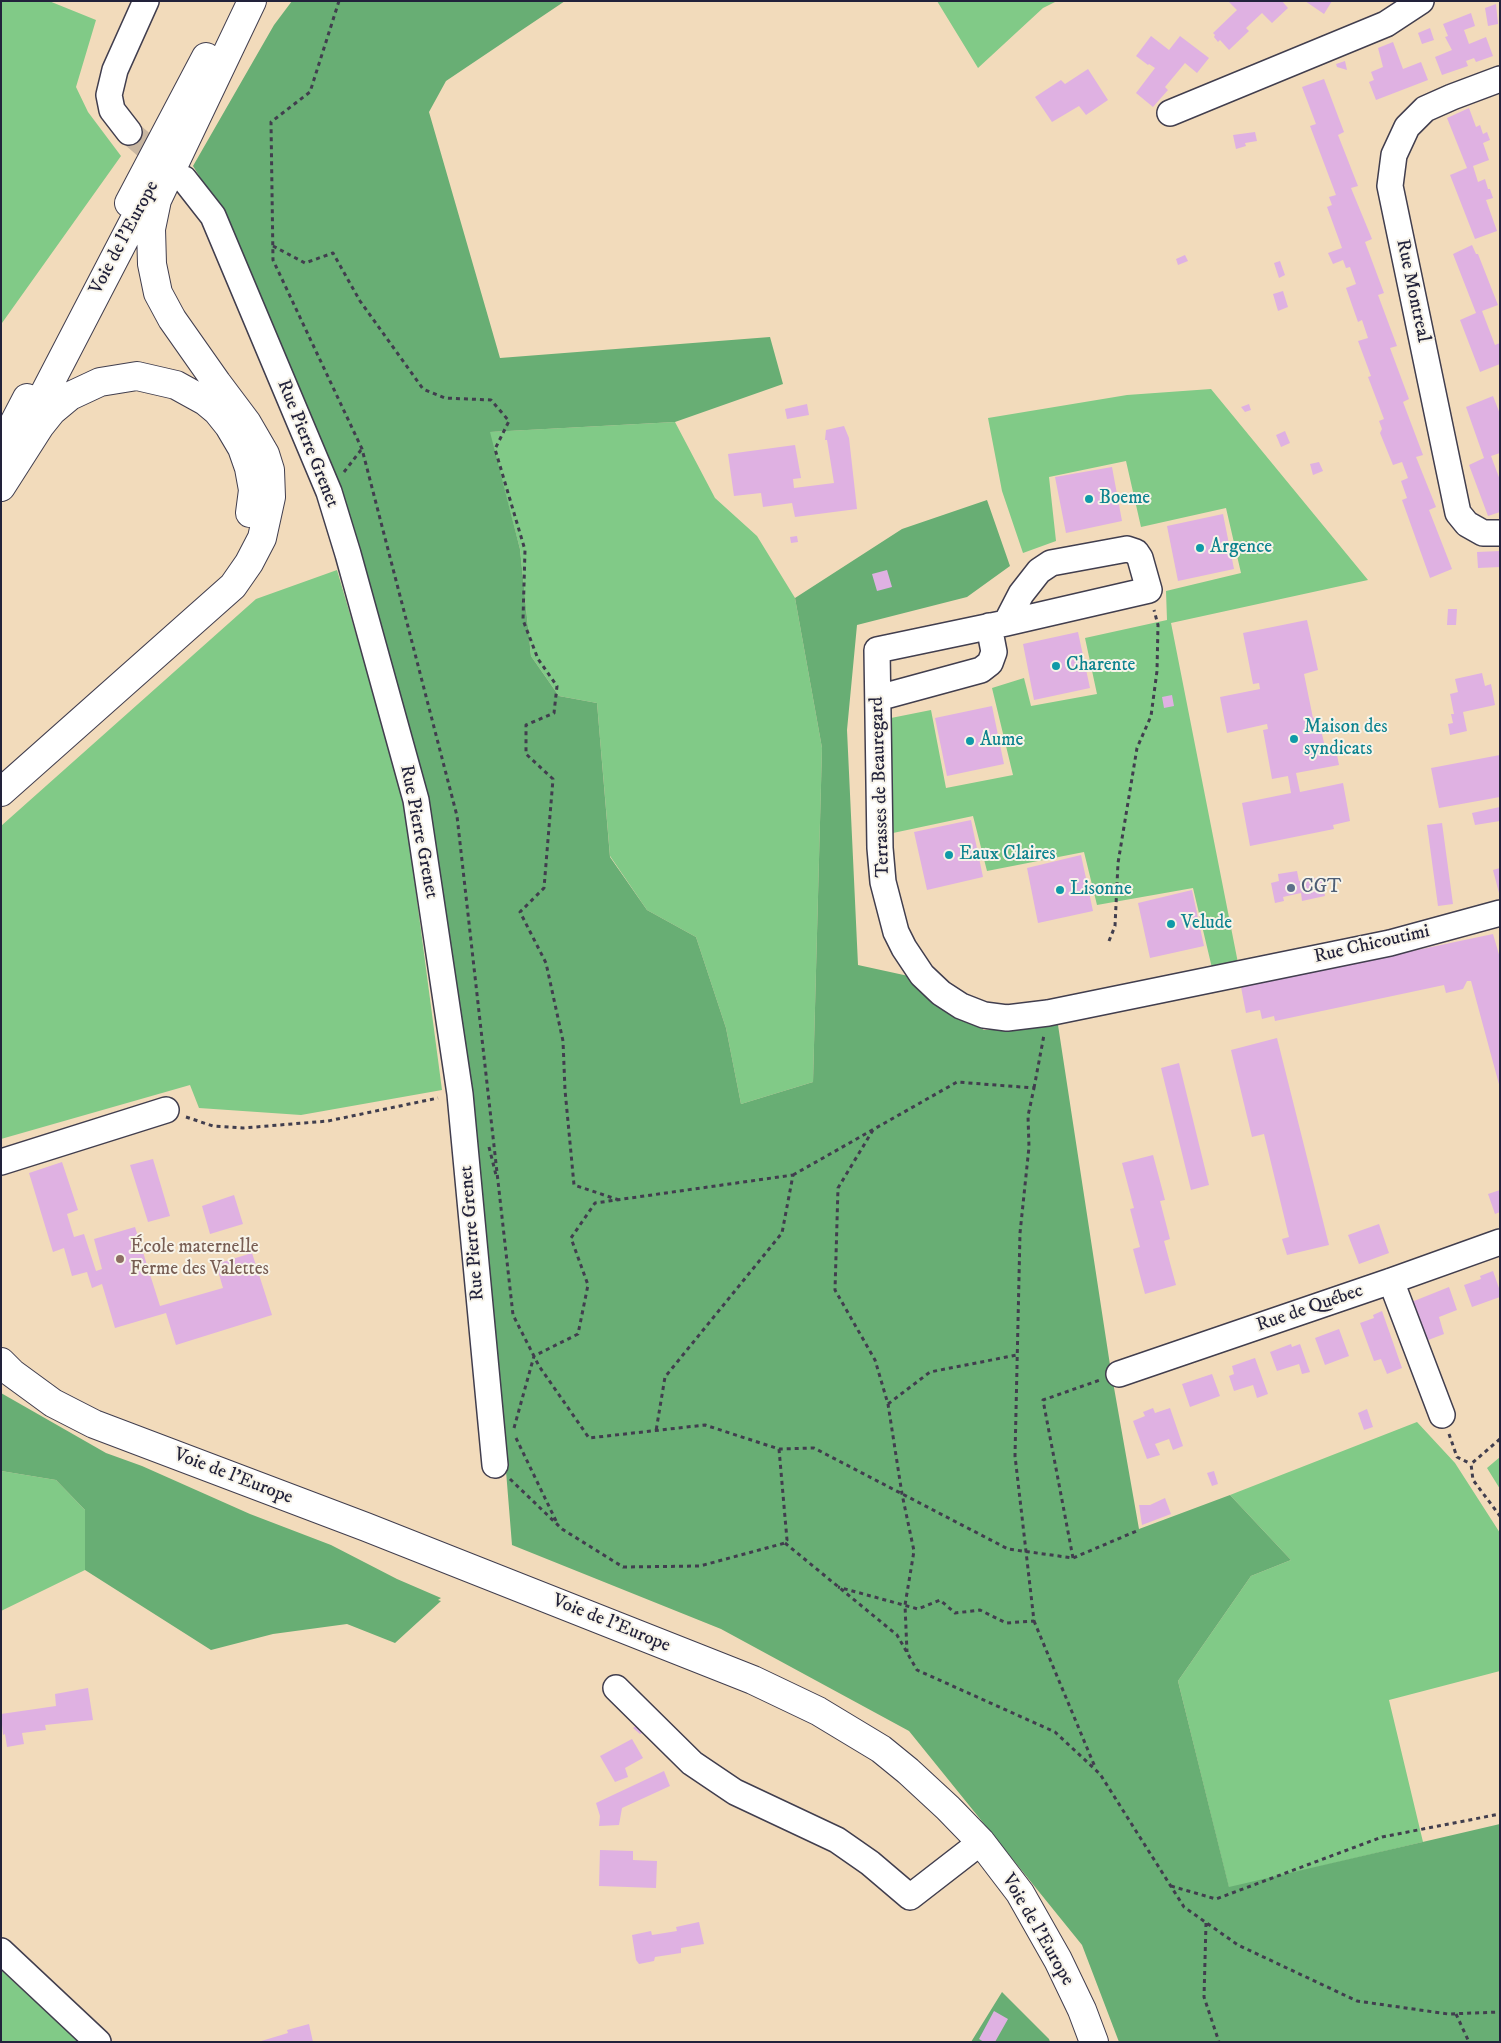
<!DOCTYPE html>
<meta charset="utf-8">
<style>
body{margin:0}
#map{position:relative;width:1501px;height:2043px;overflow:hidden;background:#f2dbbb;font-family:"IM FELL DW Pica",serif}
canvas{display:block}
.frame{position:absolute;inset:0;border:2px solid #22223b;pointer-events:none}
</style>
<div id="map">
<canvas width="1501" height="2043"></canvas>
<div class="frame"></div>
</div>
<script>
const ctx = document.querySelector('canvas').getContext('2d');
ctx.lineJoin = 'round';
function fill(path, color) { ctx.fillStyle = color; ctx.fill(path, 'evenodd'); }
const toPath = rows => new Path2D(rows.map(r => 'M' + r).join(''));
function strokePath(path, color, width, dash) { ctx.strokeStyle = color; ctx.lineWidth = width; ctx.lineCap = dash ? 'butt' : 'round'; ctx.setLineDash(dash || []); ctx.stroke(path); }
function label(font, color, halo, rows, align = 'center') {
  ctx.font = font + ' "IM FELL DW Pica",serif'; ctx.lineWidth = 4; ctx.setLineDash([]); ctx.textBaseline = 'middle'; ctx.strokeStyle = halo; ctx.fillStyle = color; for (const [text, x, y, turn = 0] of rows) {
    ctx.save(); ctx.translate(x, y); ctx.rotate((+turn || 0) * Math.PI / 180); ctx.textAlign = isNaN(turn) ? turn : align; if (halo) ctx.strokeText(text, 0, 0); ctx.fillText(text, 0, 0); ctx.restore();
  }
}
fill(toPath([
 [1,1,49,1,96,20,76,87,88,112,121,156,2,323],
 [937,1,1057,1,1043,8,978,68],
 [1211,389,1368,580,1171,623,1238,963,1212,968,1193,888,1097,905,1084,852,987,871,973,816,893,833,891,718,931,710,946,788,1013,775,992,688,1024,678,1031,706,1097,694,1085,638,1167,620,1166,591,1241,573,1226,508,1141,527,1126,461,1049,477,1056,541,1023,553,1002,491,988,418,1127,395],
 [675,422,715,498,757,536,795,598,822,748,813,1082,741,1104,726,1028,696,937,647,910,610,856,597,703,559,696,531,656,520,549,489,432],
 [337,570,403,794,442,1090,301,1115,199,1108,190,1085,1,1139,1,826,256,599],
 [1417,1422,1455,1463,1500,1533,1500,1671,1389,1700,1423,1842,1229,1888,1178,1681,1251,1576,1291,1560,1230,1495],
 [1500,1457,1500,1489,1487,1468],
 [1,1471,56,1480,85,1510,85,1570,1,1611],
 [1,1970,80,2042,1,2042]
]), '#81ca87');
fill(toPath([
 [292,1,565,1,446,81,429,112,500,358,770,337,783,384,675,422,490,432,520,549,531,656,559,696,597,703,610,857,647,910,696,937,726,1028,741,1104,813,1082,822,748,795,598,902,529,987,500,1010,566,967,597,857,625,847,730,858,965,913,977,945,1007,984,1030,1058,1025,1110,1365,1139,1529,1230,1495,1291,1560,1251,1576,1178,1681,1229,1887,1500,1824,1500,2042,1119,2042,1082,1945,909,1731,721,1629,512,1545,491,1286,428,802,229,224,193,166,274,25],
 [1,1393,106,1453,142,1466,250,1514,331,1545,397,1579,441,1598,438,1600,441,1601,395,1643,347,1624,273,1634,211,1650,85,1570,85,1510,56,1480,1,1471],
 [1002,1992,1049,2039,1050,2042,971,2042]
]), '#68ae74');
fill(toPath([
 [1228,1,1282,1,1288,8,1272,23,1262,13,1246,28,1249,31,1229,50,1220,40,1218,42,1214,37,1215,35,1213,33,1237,10],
 [1305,1,1332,1,1324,14],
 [1496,4,1498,24,1488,26,1485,8],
 [1471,13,1475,26,1464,30,1469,44,1486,37,1493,56,1476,62,1474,58,1466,61,1468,66,1442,75,1435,57,1452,50,1445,37,1448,36,1443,24],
 [1430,28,1434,40,1422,44,1418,33],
 [1151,36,1169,50,1180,36,1209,58,1197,73,1185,63,1165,87,1168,90,1153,107,1136,93,1155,68,1149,64,1148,65,1136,56],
 [1393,42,1403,69,1421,62,1428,80,1376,100,1369,82,1374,80,1371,72,1383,67,1378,48],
 [1345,61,1347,70,1337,67,1336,64],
 [1088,69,1108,100,1086,115,1079,106,1052,122,1035,97,1061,80,1065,84],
 [1324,79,1344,132,1338,135,1358,186,1351,188,1372,239,1365,242,1384,293,1378,295,1397,346,1390,348,1409,399,1403,402,1423,455,1416,457,1436,507,1429,510,1452,569,1430,578,1402,500,1407,498,1401,481,1408,478,1402,462,1393,465,1380,433,1382,429,1379,421,1384,419,1368,377,1371,376,1358,341,1368,338,1362,320,1358,322,1346,288,1356,284,1350,267,1346,268,1343,260,1333,264,1328,253,1342,248,1327,207,1332,205,1329,197,1336,195,1310,126,1316,124,1302,87],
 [1469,108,1476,127,1480,125,1483,134,1487,132,1490,140,1483,143,1489,160,1473,166,1478,182,1485,179,1488,189,1490,189,1493,198,1486,200,1497,231,1475,239,1450,175,1467,168,1447,118],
 [1255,132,1257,141,1245,143,1246,146,1236,149,1233,135],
 [1472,245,1476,254,1478,254,1498,305,1482,311,1495,345,1500,343,1500,364,1480,372,1460,320,1476,313,1453,254],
 [1185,255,1188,261,1178,265,1176,259],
 [1280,261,1285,275,1279,278,1274,263],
 [1283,291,1288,307,1278,311,1273,294],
 [1493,396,1500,414,1500,453,1491,456,1500,480,1500,512,1488,516,1469,465,1484,458,1466,407],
 [807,404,809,415,787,419,785,409],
 [1249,404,1251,410,1245,412,1241,407],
 [844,426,849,438,857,509,795,517,792,503,763,507,761,493,734,496,728,454,795,445,801,478,793,479,794,488,834,483,827,440,825,440,826,430],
 [1285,431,1290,443,1281,447,1276,435],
 [1319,462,1323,471,1313,475,1310,464],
 [1112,467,1122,521,1066,533,1055,477],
 [1223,514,1234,569,1178,581,1167,526],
 [797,536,798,542,791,543,790,537],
 [1500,551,1500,567,1478,568,1477,552],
 [887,570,892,587,877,591,872,574],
 [1448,609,1457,609,1456,625,1447,625],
 [1307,620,1318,670,1304,674,1313,718,1318,717,1325,747,1335,745,1339,765,1296,773,1300,792,1343,783,1350,821,1333,825,1334,829,1250,846,1242,803,1291,793,1288,776,1272,779,1263,730,1268,729,1267,724,1227,733,1220,697,1260,689,1259,683,1253,684,1243,633],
 [1078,632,1090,688,1034,700,1023,644],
 [1482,673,1485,686,1491,684,1495,705,1463,712,1467,731,1450,735,1448,724,1453,723,1451,714,1454,714,1450,694,1458,692,1455,679],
 [1172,695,1174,706,1164,708,1162,697],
 [992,706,1004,764,947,776,935,718],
 [1500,755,1500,797,1439,808,1431,768],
 [1500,807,1500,821,1475,825,1472,813],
 [971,820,983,877,927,890,914,832],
 [1442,823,1453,904,1438,906,1427,825],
 [1081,855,1093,911,1038,923,1027,868],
 [1500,868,1500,893,1499,893,1493,870],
 [1297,871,1299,881,1321,877,1325,896,1302,901,1301,893,1283,897,1284,901,1275,903,1271,883,1279,881,1278,874],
 [1192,890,1204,946,1150,958,1138,903],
 [1493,934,1500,958,1500,1088,1471,981,1467,981,1463,989,1446,993,1444,985,1275,1021,1274,1016,1262,1019,1260,1010,1246,1013,1241,987],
 [1277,1038,1329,1245,1287,1255,1282,1239,1289,1237,1264,1134,1252,1137,1231,1050],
 [1179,1063,1209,1185,1191,1190,1161,1068],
 [1153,1155,1165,1200,1160,1201,1170,1239,1164,1241,1176,1285,1145,1294,1133,1249,1140,1247,1130,1209,1134,1208,1122,1163],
 [153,1159,170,1216,148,1222,130,1165],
 [62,1162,78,1210,67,1214,74,1237,84,1234,96,1271,102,1269,94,1239,135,1227,160,1306,223,1288,216,1264,252,1253,272,1315,176,1345,166,1313,115,1328,102,1284,92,1288,87,1272,72,1276,64,1248,53,1252,29,1173],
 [1500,1190,1500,1212,1495,1214,1488,1194],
 [234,1195,243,1224,210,1234,202,1206],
 [1379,1224,1389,1253,1359,1264,1348,1235],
 [1493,1271,1500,1291,1500,1297,1472,1307,1464,1285,1481,1279,1480,1276],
 [1449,1287,1457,1310,1439,1317,1444,1334,1423,1342,1409,1303],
 [1382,1311,1402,1368,1387,1374,1381,1359,1374,1361,1360,1323,1374,1318,1373,1315],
 [1339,1329,1349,1356,1325,1365,1315,1338],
 [1291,1344,1292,1347,1300,1344,1310,1372,1302,1374,1299,1364,1277,1371,1270,1352],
 [1255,1358,1268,1394,1257,1398,1253,1385,1234,1391,1229,1376,1234,1374,1232,1366],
 [1212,1374,1220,1396,1190,1407,1182,1384],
 [1153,1408,1155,1413,1170,1408,1183,1446,1173,1450,1169,1439,1155,1444,1160,1455,1147,1459,1133,1421,1145,1416,1143,1412],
 [1367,1409,1373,1427,1364,1430,1358,1413],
 [1214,1471,1218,1484,1212,1486,1207,1473],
 [1165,1498,1171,1514,1142,1525,1139,1505,1150,1505],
 [88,1688,93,1720,45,1725,46,1730,22,1733,24,1744,7,1747,5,1734,3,1735,1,1714,56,1706,55,1694],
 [640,1723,648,1730,640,1734,633,1728],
 [632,1739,643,1758,625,1768,628,1777,615,1782,600,1756],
 [664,1771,670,1786,622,1808,619,1825,599,1826,600,1816,596,1803],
 [600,1850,633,1851,633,1860,657,1861,656,1888,599,1886],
 [699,1922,704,1944,681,1948,681,1953,655,1957,654,1961,639,1964,636,1960,632,1935,651,1931,652,1935,677,1931,676,1927],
 [994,2011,1008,2019,995,2042,984,2042,979,2039],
 [309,2024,313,2042,258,2042,288,2033,287,2030]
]), '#dfb1e2');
strokePath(toPath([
 [129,132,169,166]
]), '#c8b6a1', 25, [25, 12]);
const minor = toPath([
 [1500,79,1452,97,1425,109,1407,127,1394,155,1390,186,1458,513,1467,524,1483,533,1500,533],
 [1170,113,1386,24,1421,1],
 [129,132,112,110,109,95,115,70,146,1],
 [184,179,213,216,329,492,348,554,416,800,460,1094,495,1465],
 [1006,623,1021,594,1039,571,1051,563,1127,549,1136,552,1140,558,1149,590,1006,623,877,650,880,848,883,882,896,932,904,948,922,975,941,993,961,1006,984,1015,1007,1018,1048,1013,1390,943,1500,913],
 [878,698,981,670,990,663,994,652,989,626],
 [1,1162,166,1110],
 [1391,1281,1442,1415],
 [1119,1374,1391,1281,1500,1242],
 [616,1688,692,1763,735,1792,837,1840,870,1863,910,1897,981,1842],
 [1,1951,98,2042]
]);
const major = toPath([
 [129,203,206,57],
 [28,425,150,190],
 [1,448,27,398],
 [1,487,40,426,52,411,70,396,100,382,137,376,176,385,205,401,217,411,229,426,242,448,249,468,253,490,250,513],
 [1,792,233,586,249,563,262,538,271,497,270,470,265,454,247,423,217,383,172,319,158,293,152,264,151,229,157,200,252,1],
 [1,1362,12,1373,53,1403,94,1424,366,1527,753,1680,818,1711,881,1749,908,1771,948,1808,981,1842,1020,1893,1058,1960,1082,2010,1094,2042]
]);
strokePath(minor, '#413e4e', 28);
strokePath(major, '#413e4e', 30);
strokePath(toPath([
 [339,1,310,92,271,122,273,260,362,449,457,816,513,1315,539,1366,589,1438,705,1425,779,1449,814,1448,1008,1549,1073,1558,1139,1530],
 [273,246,305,263,333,253,360,301,423,389,445,398,491,400,509,421,495,449,525,550,523,620,538,659,557,686,554,713,526,725,526,754,553,779,544,888,520,912,546,963,563,1041,565,1090,574,1185,619,1200],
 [344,472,361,450],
 [1109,941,1115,926,1118,863,1137,748,1151,716,1157,671,1158,625,1154,610],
 [1034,1088,1044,1035],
 [186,1117,213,1126,243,1128,328,1121,438,1098],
 [873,1130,838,1188,835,1290,875,1360,888,1404,902,1494,914,1551,905,1605,907,1652],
 [489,1147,496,1175],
 [793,1175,957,1082,1034,1088,1028,1116,1029,1147,1020,1233,1015,1456,1034,1621,1006,1623,980,1610,955,1613,940,1600,918,1609,838,1587],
 [888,1404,930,1372,1017,1355],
 [514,1428,534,1356,578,1334,588,1285,571,1238,595,1203,793,1175,782,1233,665,1377,656,1431],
 [1449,1434,1457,1457,1471,1464],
 [516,1438,558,1525],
 [1500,1439,1471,1464,1473,1480,1500,1516],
 [510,1479,562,1529,623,1567,700,1566,785,1543,787,1540,779,1449],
 [785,1543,897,1635,917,1670,1055,1732,1100,1774,1184,1907,1238,1945,1357,2001,1448,2014,1500,2012],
 [1073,1558,1043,1400,1100,1380],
 [1034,1621,1095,1767],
 [1171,1886,1216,1899,1382,1837,1500,1814],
 [1206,1923,1204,1997,1219,2042],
 [1456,2014,1469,2042]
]), '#413e4e', 3, [4, 4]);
strokePath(minor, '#fff', 25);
strokePath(major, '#fff', 28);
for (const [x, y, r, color] of [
 [1089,499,5,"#0f9aa8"],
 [1200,548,5,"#0f9aa8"],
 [1056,666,5,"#0f9aa8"],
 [1294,739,5,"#0f9aa8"],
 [970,741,5,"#0f9aa8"],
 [949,855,5,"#0f9aa8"],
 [1291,888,5,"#5c6f8a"],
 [1060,890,5,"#0f9aa8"],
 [1171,924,5,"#0f9aa8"],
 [120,1259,5,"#8d6e63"]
]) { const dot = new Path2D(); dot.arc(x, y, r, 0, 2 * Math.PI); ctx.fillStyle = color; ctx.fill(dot); strokePath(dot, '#f7f3e8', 2); }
label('19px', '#22223b', '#f7f3e8', [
 ["Voie de l'Europe",125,238,-62],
 ["Rue Montreal",1412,291,78],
 ["Rue Pierre Grenet",307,444,68],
 ["Terrasses de Beauregard",881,787,-92],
 ["Rue Pierre Grenet",418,832,79],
 ["Rue Chicoutimi",1372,945,-13],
 ["Rue Pierre Grenet",473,1233,-95],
 ["Rue de Québec",1310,1309,-19],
 ["Voie de l'Europe",233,1477,21],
 ["Voie de l'Europe",611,1624,22],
 ["Voie de l'Europe",1037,1930,60]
]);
label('19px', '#0d838f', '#f7f3e8', [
 ["Boeme",1099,499],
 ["Argence",1210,548],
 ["Charente",1066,666],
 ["Maison des",1304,728],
 ["syndicats",1304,750],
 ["Aume",980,741],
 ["Eaux Claires",959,855],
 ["Lisonne",1070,890],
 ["Velude",1181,924]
], 'left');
label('19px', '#4e5e75', '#f7f3e8', [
 ["CGT",1301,888]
], 'left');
label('19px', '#785e54', '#f7f3e8', [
 ["École maternelle",130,1248],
 ["Ferme des Valettes",130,1270]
], 'left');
</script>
